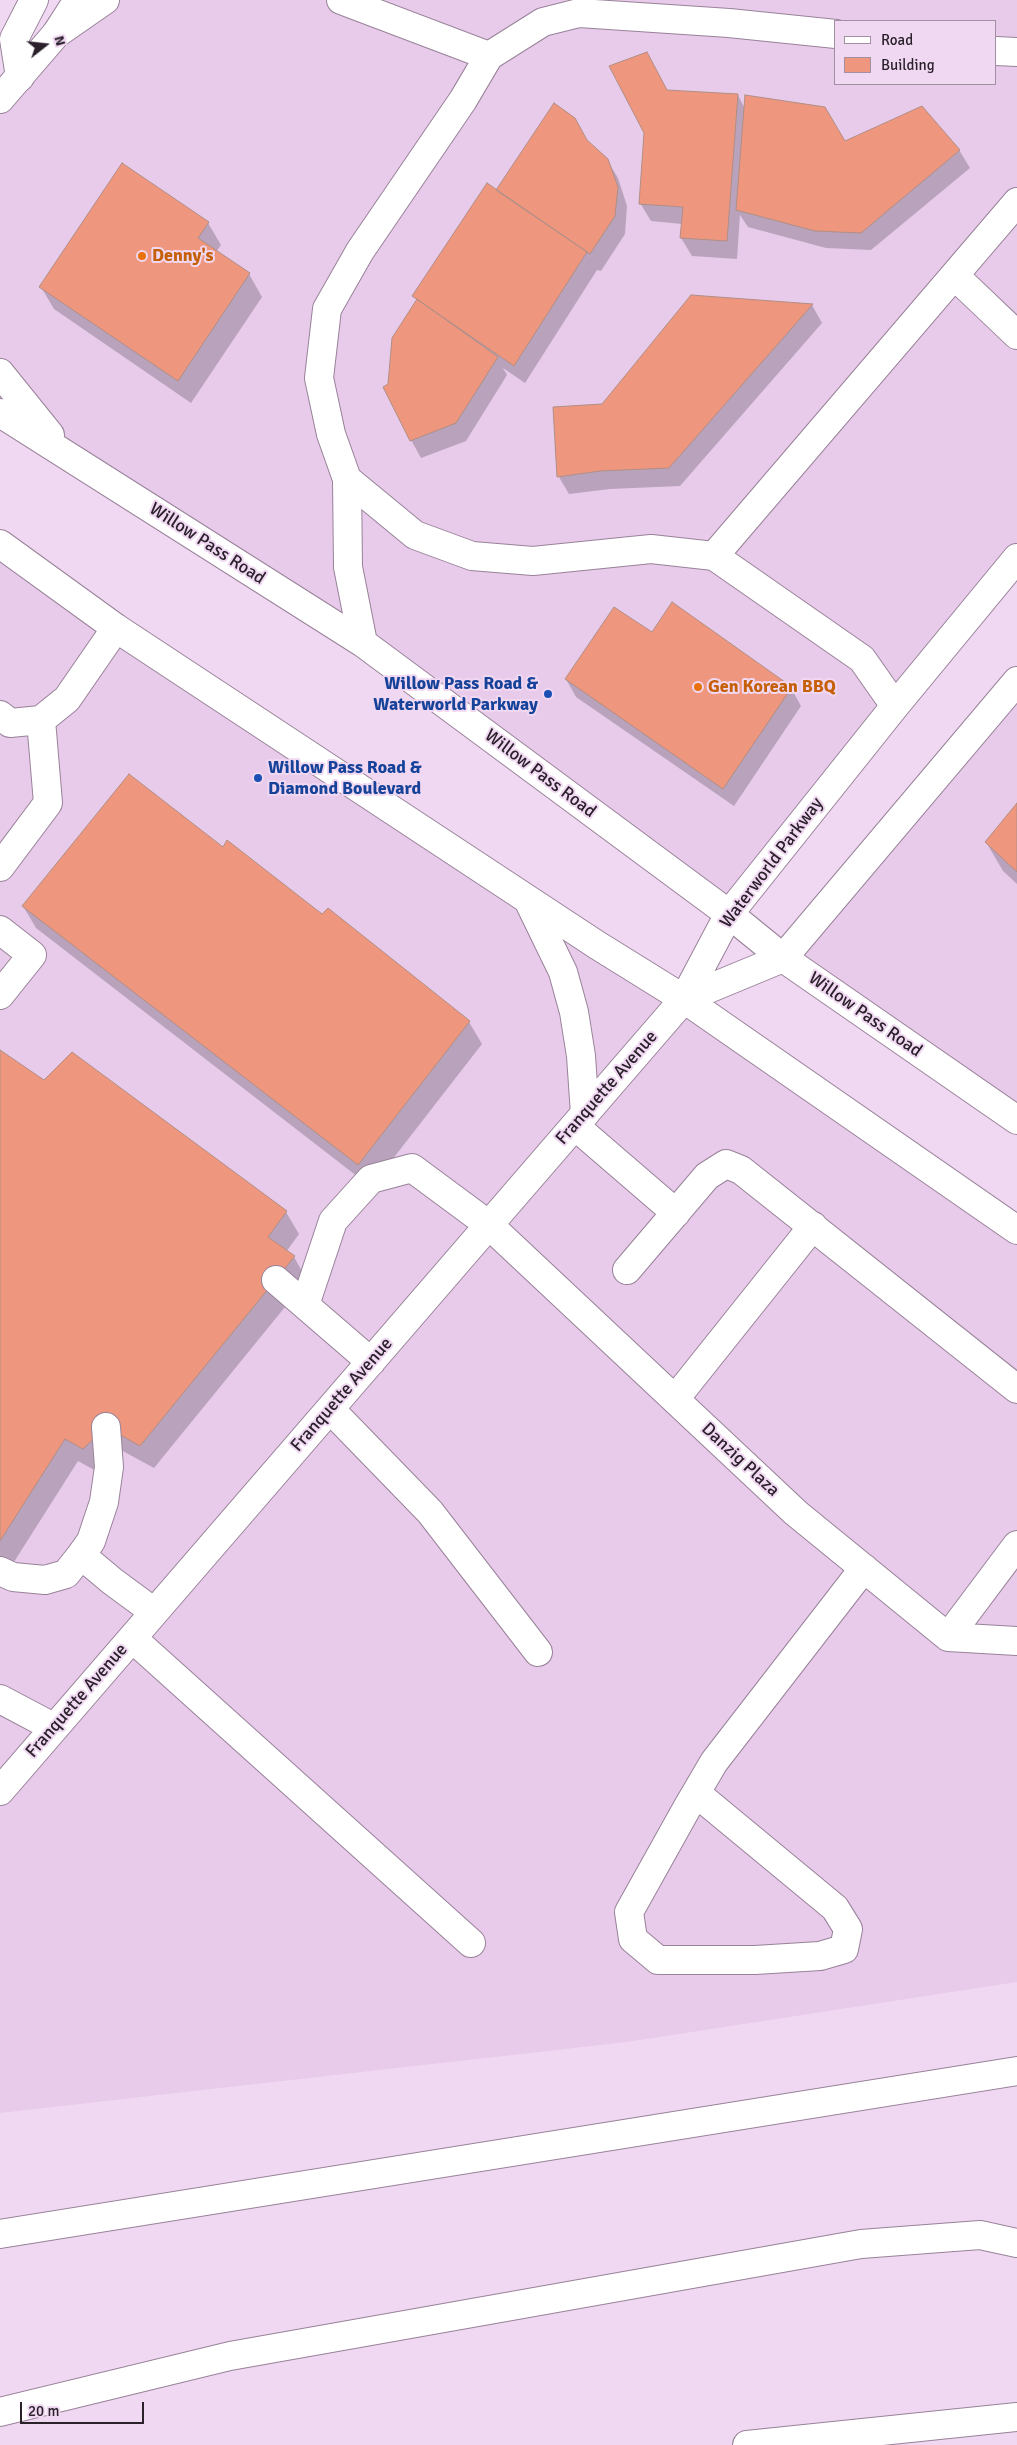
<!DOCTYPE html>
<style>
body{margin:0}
#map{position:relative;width:1017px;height:2445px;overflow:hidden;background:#f1d8f2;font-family:Signika,sans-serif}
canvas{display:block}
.legend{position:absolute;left:834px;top:20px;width:162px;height:65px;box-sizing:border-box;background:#f1d8f2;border:1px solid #a18fa2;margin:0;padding:6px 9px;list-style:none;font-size:15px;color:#2a212b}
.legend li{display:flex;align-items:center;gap:10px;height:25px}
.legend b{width:25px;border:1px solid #a18fa2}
.north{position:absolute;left:20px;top:20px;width:50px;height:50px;-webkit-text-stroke:4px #f1d8f2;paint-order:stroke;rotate:74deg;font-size:14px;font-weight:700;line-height:20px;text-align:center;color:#2a212b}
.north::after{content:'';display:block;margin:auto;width:18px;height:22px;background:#2a212b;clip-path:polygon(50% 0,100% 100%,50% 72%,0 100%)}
.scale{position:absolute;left:20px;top:2402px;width:124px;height:22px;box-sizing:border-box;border:2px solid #2a212b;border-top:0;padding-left:6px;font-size:15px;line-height:18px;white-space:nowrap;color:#2a212b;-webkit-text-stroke:4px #f1d8f2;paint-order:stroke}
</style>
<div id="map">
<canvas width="1017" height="2445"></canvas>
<ul class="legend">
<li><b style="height:6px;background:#fff"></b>Road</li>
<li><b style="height:14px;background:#ef967e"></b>Building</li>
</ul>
<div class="north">N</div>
<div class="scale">20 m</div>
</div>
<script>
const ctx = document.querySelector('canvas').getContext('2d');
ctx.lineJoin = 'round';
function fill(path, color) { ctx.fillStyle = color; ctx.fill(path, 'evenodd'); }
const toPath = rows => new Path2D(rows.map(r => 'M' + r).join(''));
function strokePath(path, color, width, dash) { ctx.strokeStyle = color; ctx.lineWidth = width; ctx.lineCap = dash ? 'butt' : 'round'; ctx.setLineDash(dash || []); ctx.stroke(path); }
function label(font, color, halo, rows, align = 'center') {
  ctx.font = font + ' Signika,sans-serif'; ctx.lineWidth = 4; ctx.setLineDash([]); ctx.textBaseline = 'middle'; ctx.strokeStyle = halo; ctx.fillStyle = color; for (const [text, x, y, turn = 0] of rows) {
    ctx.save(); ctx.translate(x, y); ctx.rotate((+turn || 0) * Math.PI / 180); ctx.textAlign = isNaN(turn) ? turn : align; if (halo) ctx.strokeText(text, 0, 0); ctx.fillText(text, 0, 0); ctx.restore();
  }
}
fill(toPath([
 [78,0,1017,0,1017,558,729,914,363,643,63,452,0,373,0,99],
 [836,21,996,21,996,84,836,84],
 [0,544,1017,1229,1017,1982,627,2042,0,2113],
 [1017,681,1017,1120,783,958]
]), '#e8cbea');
fill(toPath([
 [647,53,667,92,738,95,745,109,844,142,959,150,970,168,871,250,826,248,748,227,740,215,737,259,692,256,681,238,682,224,651,221,640,203,646,133],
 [586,141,607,160,618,178,627,206,625,234,601,271,597,270,525,383,503,368,507,375,466,441,421,458,411,440,390,384,417,301,414,296,497,192],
 [208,223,221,245,216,252,249,274,262,297,191,403,54,309,41,287],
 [692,296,812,305,822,323,680,486,610,489,569,494,559,477,602,405],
 [653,634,791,688,801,706,734,806,576,697,566,679],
 [1017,805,1017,884,1003,871,986,842],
 [223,849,322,916,469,1022,482,1044,371,1187,36,928,23,906],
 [0,1052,44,1082,286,1212,299,1234,286,1252,294,1257,307,1280,154,1468,119,1449,96,1471,78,1461,0,1584]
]), '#0003');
const building = toPath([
 [647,52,667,90,738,94,727,241,680,238,683,207,639,204,644,133,609,66,647,52],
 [745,95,825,107,845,141,922,106,960,150,861,233,815,231,736,210,745,95],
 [554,103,575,118,587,140,608,159,618,187,615,216,590,254,496,190,554,103],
 [122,163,209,222,198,238,250,273,178,381,39,287,122,163],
 [487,183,587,252,514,366,412,296,487,183],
 [691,295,813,304,669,468,600,471,557,477,553,407,602,404,691,295],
 [417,299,498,357,456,423,410,441,383,387,388,384,392,338,417,299],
 [672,602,792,687,723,789,565,679,614,607,652,632,672,602],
 [129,774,223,847,227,840,322,914,328,908,470,1021,358,1165,22,906,129,774],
 [1017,803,1017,872,985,842,1017,803],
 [0,1050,44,1080,72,1052,287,1211,268,1237,295,1256,140,1446,106,1427,83,1449,65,1439,0,1541,0,1050]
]);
fill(building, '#ef967e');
strokePath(building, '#b18f86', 1);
const minor = toPath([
 [341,0,489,56,463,100,360,251,327,309,319,378,331,434,347,479,415,535,472,556,533,561,651,549,714,556,862,659,895,706],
 [56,34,105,0],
 [996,51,1017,52],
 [489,56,543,22,579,13,729,23,836,34],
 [20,77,14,39,34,0],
 [955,276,1017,335],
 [714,556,1017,202],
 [0,715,10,723,41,720,67,699,116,628],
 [0,867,48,803,41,720],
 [0,930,32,955,0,995],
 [684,999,783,958,1017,681],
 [575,1126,676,1213],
 [627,1270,707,1176,726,1164,741,1170,1017,1389],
 [276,1280,371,1362],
 [305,1305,333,1221,371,1179,412,1168,489,1225,796,1513,948,1637,1017,1641],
 [675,1399,813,1226],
 [330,1409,430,1512,538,1652],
 [81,1555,112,1581,154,1612],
 [0,1571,13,1577,45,1580,66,1574,81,1555,91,1541,104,1502,109,1467,106,1427],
 [948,1637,1017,1545],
 [132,1638,471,1943],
 [0,1699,53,1727],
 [0,1791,684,999,729,914,895,706,1017,558],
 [696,1793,835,1908,848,1929,844,1949,820,1956,755,1960,658,1960,633,1939,629,1912,687,1808,714,1762,864,1568],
 [0,2234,1017,2071]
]);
const major = toPath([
 [0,99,56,34,78,0],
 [0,373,50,435],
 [0,413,363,643,729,914,783,958,1017,1120],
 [347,479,348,567,363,643],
 [0,544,116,628,597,945,684,999,1017,1230],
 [528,900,563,972,574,1012,581,1056,585,1114]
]);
const highway = toPath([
 [0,2412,230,2356,861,2244,980,2235,1017,2243],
 [747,2445,1017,2417]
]);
strokePath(minor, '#988299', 30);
strokePath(major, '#988299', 30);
strokePath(highway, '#988299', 30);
strokePath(minor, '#fff', 28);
strokePath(major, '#fff', 28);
strokePath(highway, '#fff', 28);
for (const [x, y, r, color] of [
 [142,256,5,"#e8710a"],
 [698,687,5,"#e8710a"],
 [548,694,5,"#1a4fb4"],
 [258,778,5,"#1a4fb4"]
]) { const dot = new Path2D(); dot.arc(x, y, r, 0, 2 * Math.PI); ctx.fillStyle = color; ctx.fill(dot); strokePath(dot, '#f1d8f2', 2); }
label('bold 18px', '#c56008', '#f1d8f2', [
 ["Denny's",152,256],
 ["Gen Korean BBQ",708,687]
], 'left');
label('18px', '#2a212b', '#f1d8f2', [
 ["Willow Pass Road",207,544,33],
 ["Willow Pass Road",540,774,37],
 ["Waterworld Parkway",772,863,-53],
 ["Willow Pass Road",865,1015,35],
 ["Franquette Avenue",607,1088,-49],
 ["Franquette Avenue",342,1395,-49],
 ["Danzig Plaza",740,1460,43],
 ["Franquette Avenue",77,1701,-49]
]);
label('bold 18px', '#164399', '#f1d8f2', [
 ["Willow Pass Road &",538,684],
 ["Waterworld Parkway",538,705],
 ["Willow Pass Road &",268,768,"left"],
 ["Diamond Boulevard",268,789,"left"]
], 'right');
</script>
